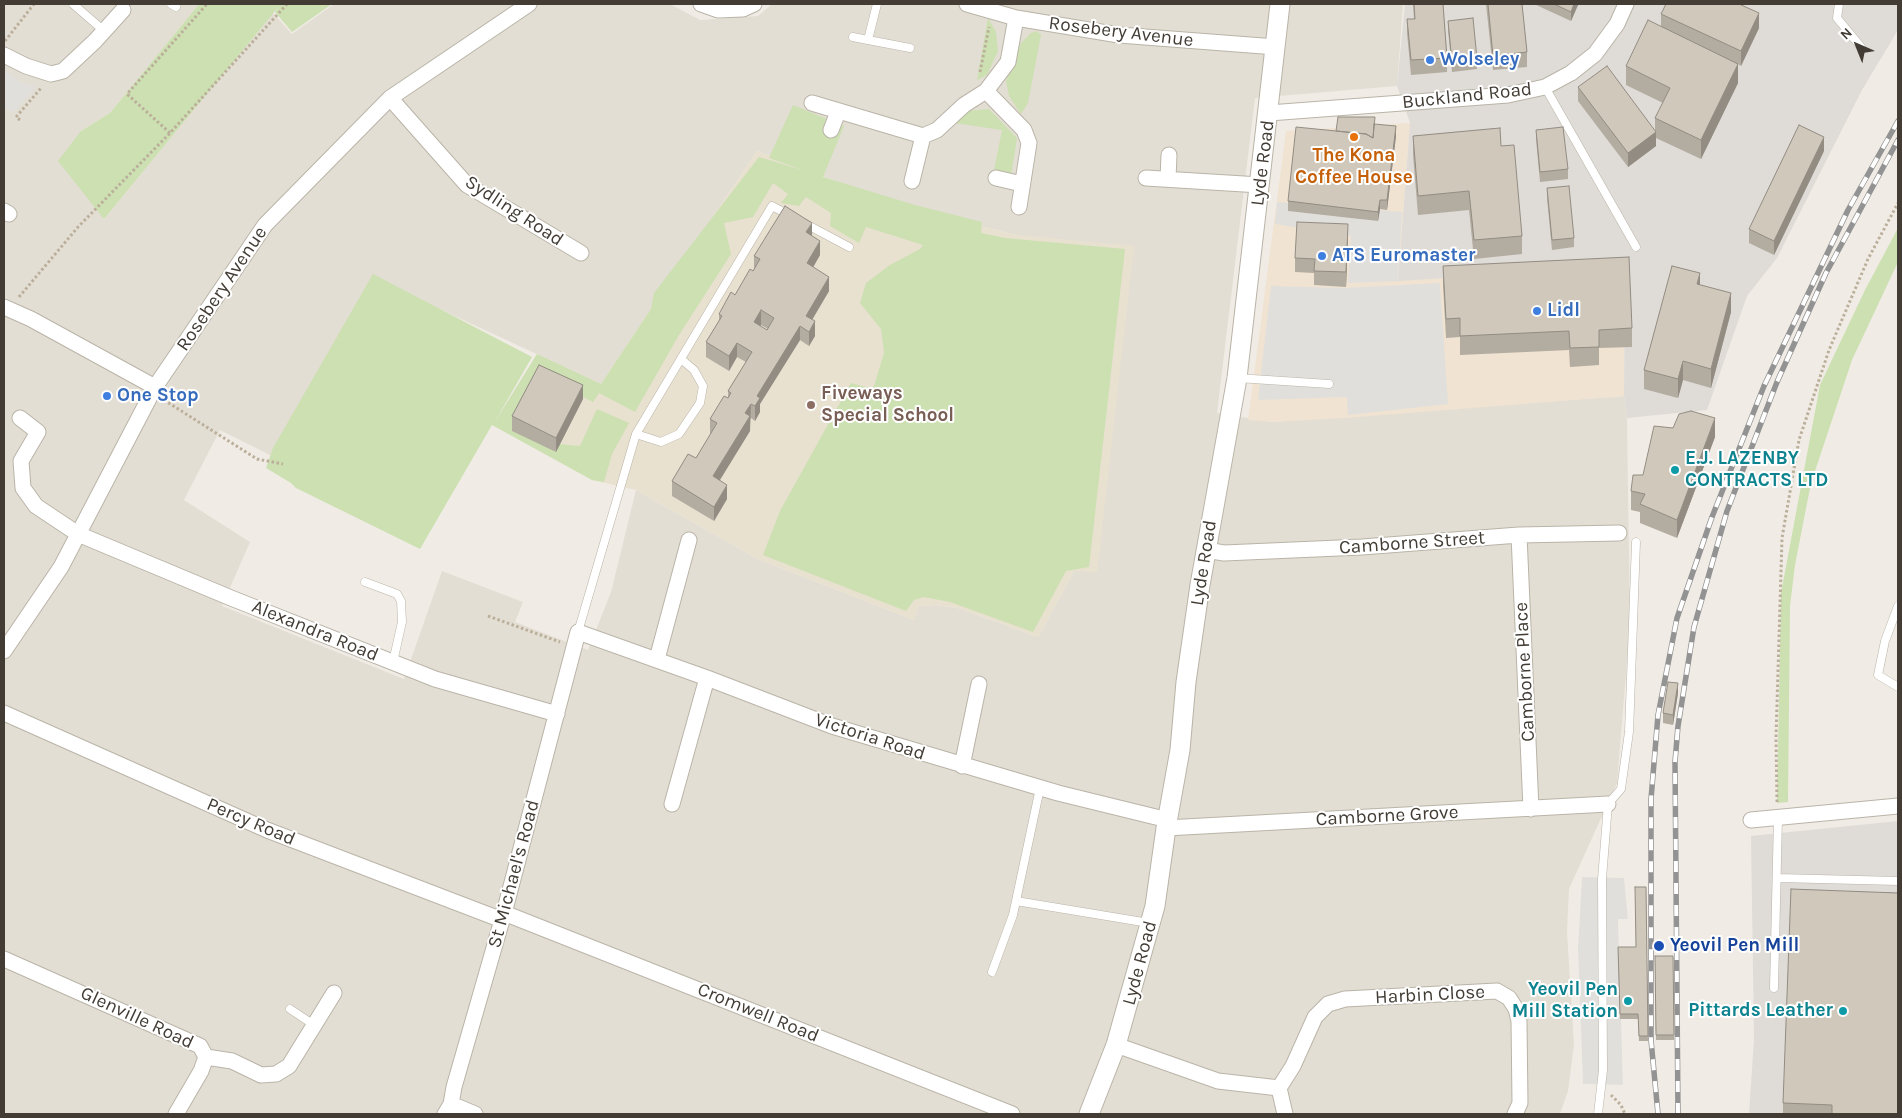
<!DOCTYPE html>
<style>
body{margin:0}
#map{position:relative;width:1902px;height:1118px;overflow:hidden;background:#f0ece5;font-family:Karla,sans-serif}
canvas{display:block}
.frame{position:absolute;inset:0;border:5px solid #423c35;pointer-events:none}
.north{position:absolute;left:1832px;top:20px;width:50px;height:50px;-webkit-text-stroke:4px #fff;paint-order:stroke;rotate:316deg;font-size:14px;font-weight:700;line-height:20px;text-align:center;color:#423c35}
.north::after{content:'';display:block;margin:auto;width:18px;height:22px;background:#423c35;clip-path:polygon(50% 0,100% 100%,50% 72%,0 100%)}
</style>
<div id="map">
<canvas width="1902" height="1118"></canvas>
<div class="frame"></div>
<div class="north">N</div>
</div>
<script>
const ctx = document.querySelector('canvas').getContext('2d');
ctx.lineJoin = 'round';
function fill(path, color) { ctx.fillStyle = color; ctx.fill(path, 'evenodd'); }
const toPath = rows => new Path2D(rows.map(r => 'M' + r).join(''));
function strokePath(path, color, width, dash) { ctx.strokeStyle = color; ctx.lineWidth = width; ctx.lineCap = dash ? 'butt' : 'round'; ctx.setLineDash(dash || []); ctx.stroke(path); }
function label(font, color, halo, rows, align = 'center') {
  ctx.font = font + ' Karla,sans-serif'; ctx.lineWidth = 4; ctx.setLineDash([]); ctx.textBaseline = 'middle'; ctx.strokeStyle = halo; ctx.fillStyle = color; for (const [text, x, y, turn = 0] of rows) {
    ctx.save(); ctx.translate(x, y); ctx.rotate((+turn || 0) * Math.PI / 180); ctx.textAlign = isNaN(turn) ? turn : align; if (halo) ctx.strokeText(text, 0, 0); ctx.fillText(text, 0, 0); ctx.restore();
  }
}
fill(toPath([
 [4,4,199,4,110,113,81,131,104,219,273,13,292,34,334,4,670,4,700,20,758,16,772,4,1403,4,1397,86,1255,98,1217,413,1272,422,1624,396,1627,418,1630,625,1617,783,1569,889,1567,931,1574,1045,1568,1091,1560,1114,4,1114],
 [757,151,912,210,1017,235,1097,571,1074,571,1038,637,958,608,936,605,918,606,914,620,758,559,636,490,611,592,588,650,515,622,523,602,442,571,404,679,222,606,250,542,184,500,220,430,274,457,375,279,601,384]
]), '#e3ded3');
fill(toPath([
 [1410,123,1398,280,1625,267,1624,396,1345,418,1272,422,1248,420,1286,131]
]), '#f0e3d1');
fill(toPath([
 [1405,4,1898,4,1898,30,1862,90,1777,258,1747,296,1707,410,1627,418,1624,396,1625,267,1398,281,1410,123,1397,86],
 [1898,821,1898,1114,1749,1114,1754,1039,1751,836]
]), '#dfdbd6');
fill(toPath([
 [757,151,912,210,1017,235,1134,246,1097,572,1074,571,1038,637,958,608,936,605,918,606,914,620,758,559,636,490,592,480,493,425,537,354,601,384]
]), '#e8e1d0');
fill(toPath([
 [199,4,332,4,292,32,275,12,280,5,104,219,58,161,81,131,110,113],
 [988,18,996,32,998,51,987,75,977,80],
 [1037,31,1041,35,1028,103,1021,114,1009,96,1006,81,1021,43,1031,33],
 [793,105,844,126,823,177,915,205,982,222,981,233,1005,238,1125,249,1089,567,1066,571,1033,632,950,602,924,597,914,600,906,611,763,555,780,511,851,383,873,389,884,353,881,329,860,303,866,283,890,265,920,249,923,245,866,227,859,243,830,226,831,213,806,197,799,206,781,203,788,194,773,183,753,217,724,223,731,254,679,335,635,412,599,393,593,402,538,374,559,444,580,446,597,409,629,423,612,454,604,482,592,480,492,425,420,549,296,488,291,483,266,468,273,448,373,274,532,357,493,425,537,354,601,384,651,309,654,293,759,157,806,171,769,158],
 [989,109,1017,138,1011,176,994,170,1002,130,954,123,966,111],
 [1898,228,1898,262,1852,360,1811,483,1795,565,1790,606,1788,802,1777,803,1781,593,1820,385,1865,290]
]), '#cce0b1');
fill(toPath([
 [4,70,22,83,36,87,13,113,4,106],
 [1277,202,1402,212,1398,281,1348,283,1351,236,1275,224],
 [1440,283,1448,404,1348,415,1347,397,1258,400,1271,286,1344,288],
 [1582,877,1624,878,1628,919,1618,919,1623,1085,1583,1084,1578,949]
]), '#e1dfdc');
const service = toPath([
 [73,4,103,30],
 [171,4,176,7],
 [877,4,868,40,910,48],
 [1839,4,1837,18,1861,47],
 [853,37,868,40],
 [1545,87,1636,247],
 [804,223,849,247],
 [1237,378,1329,384],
 [636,434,661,442,679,434,700,403,703,386,694,370,681,359],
 [365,582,397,594,401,601,402,622,393,662],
 [1898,606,1885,641,1878,675,1898,687],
 [578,632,636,434,772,206,789,215],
 [1778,878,1898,881],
 [1016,901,1149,923],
 [992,972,1013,915,1040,788],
 [1774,988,1778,818],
 [290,1009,314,1025],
 [1598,1114,1603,1070,1602,879,1608,804,1621,789,1629,732,1636,542]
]);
const minor = toPath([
 [701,4,718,10,743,9,754,4],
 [967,4,1016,18,1119,35,1276,47],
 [4,55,26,66,51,74,63,71,95,41,123,10],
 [986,91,1024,130,1029,143,1019,207],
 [390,98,467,185,581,253],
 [812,103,923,136,937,130,964,105,986,91,1008,62,1016,18],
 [1269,113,1508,95,1545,87,1571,73,1595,54,1617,24,1626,4],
 [831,130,838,112],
 [996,178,1022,184],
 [1146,178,1260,185],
 [1168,179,1169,155],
 [912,181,923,136],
 [4,211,9,214],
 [4,307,31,319,155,387],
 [20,418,38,432,21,461,23,488,36,506,78,534,231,598,435,679,557,714],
 [1519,535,1531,809],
 [1206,550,1224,553,1362,547,1519,535,1619,533],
 [4,651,61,567,155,387,265,225,390,98,529,4],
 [657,659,689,540],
 [4,713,267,830,502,920],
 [962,766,979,684],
 [672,804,707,678],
 [1751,820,1898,806],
 [1166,828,1608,804],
 [504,913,1012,1114],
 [4,959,200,1046,206,1057,201,1071,176,1114],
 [1116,1045,1218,1081,1279,1088],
 [206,1057,232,1061,261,1075,276,1074,289,1066,334,993],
 [451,1104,475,1114],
 [445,1114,451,1104,454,1087,504,913,578,632,707,678,832,726,1058,793,1168,820],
 [1285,1114,1279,1088,1293,1066,1315,1017,1328,1004,1345,999,1497,991,1509,998,1516,1009,1519,1021,1520,1103,1515,1114]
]);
const tertiary = toPath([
 [1089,1114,1116,1045,1155,906,1166,828,1180,750,1186,682,1200,585,1237,378,1280,4]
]);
strokePath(service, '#bab4a8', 9);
strokePath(minor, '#bab4a8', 17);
strokePath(tertiary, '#bab4a8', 21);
strokePath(toPath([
 [5,41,34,4],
 [980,72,989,27],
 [20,120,16,117,42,87],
 [170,133,127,94,207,4],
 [19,297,78,227,170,133,287,4],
 [164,400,257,459,283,464],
 [488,616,560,642],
 [1777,802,1776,738,1782,538,1799,440,1829,350,1868,259,1898,203],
 [1611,1095,1621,1105,1625,1114]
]), '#bbaf9b', 3, [2.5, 2.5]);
strokePath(service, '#fff', 8);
strokePath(minor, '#fff', 15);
strokePath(tertiary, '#fff', 19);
const rail = toPath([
 [1658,1114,1651,1040,1651,799,1658,715,1677,618,1712,517,1764,386,1848,210,1898,121],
 [1678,1114,1675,762,1678,726,1694,627,1727,511,1777,382,1826,273,1898,140]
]);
strokePath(rail, '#939393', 5.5);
strokePath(rail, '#fff', 4, [11]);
fill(toPath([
 [1413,4,1443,4,1447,58,1447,72,1411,75,1407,33,1407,19,1414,19],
 [1486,4,1522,4,1527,52,1527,67,1493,70],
 [1534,4,1578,4,1578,5,1571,21],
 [1661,14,1759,28,1741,66,1738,64,1738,83,1701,159,1656,138,1656,146,1628,167,1578,101,1578,87,1655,131,1655,118,1663,103,1626,85,1626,66,1661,27],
 [1448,21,1477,59,1477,69,1452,72,1448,30],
 [1375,124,1396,136,1387,210,1380,209,1378,221,1288,211,1288,201,1336,131],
 [1536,130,1568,169,1568,179,1540,182,1536,139],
 [1413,136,1501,146,1522,236,1522,254,1474,259,1469,210,1418,215,1413,155],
 [1824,151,1774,255,1749,243,1749,229],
 [1547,188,1574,238,1574,247,1552,250,1547,198],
 [812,236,820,255,813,267,829,291,812,320,815,336,809,346,800,340,760,404,760,412,755,421,751,418,750,420,750,431,720,480,727,499,714,521,672,496,672,481,696,458,711,434,710,433,710,419,728,398,728,391,746,362,737,357,729,371,706,357,706,342,719,322,719,314,735,295,754,269,754,256],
 [761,325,768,329,767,330,760,326],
 [1348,239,1346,287,1314,285,1314,273,1295,272,1295,258],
 [1443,266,1632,328,1632,347,1599,348,1599,365,1570,367,1569,350,1460,355,1460,337,1446,338,1443,285],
 [1700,285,1731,312,1711,388,1683,380,1678,398,1644,389,1644,370],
 [583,399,556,452,512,431,512,416],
 [1715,437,1677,538,1640,523,1640,512,1631,510,1631,491,1643,475],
 [1678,693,1673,725,1663,723,1663,713],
 [1646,887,1648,1041,1639,1041,1638,1019,1620,1019,1618,947,1636,947],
 [1898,893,1898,1114,1783,1114,1783,1103],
 [1655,956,1673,956,1674,1040,1656,1040]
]), '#b3aca1');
fill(toPath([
 [1574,4,1578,4,1578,5,1571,21,1571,12],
 [1759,13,1759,28,1741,66,1741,51],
 [1738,64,1738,83,1701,159,1701,140],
 [1396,126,1396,136,1387,210,1387,200],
 [1656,132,1656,146,1628,167,1628,153],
 [1824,137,1824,151,1774,255,1774,241],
 [1380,200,1380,209,1378,221,1378,212],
 [812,223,812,237,806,232],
 [1348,224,1348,239,1346,287,1346,272],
 [820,241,820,255,807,278,807,263],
 [1700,273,1700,292,1697,284],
 [829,277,829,291,806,330,806,316],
 [1731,293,1731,312,1711,388,1711,369],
 [761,310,761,325,754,337,754,322],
 [815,321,815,336,809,346,809,332],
 [800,326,800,340,760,404,760,412,755,421,755,406,757,396],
 [737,343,737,357,729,371,729,356],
 [1683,361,1683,380,1678,398,1678,379],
 [583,385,583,399,556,452,556,438],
 [751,404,750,431,713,491,713,476,745,413],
 [1715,418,1715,437,1677,538,1677,520],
 [727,485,727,499,714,521,714,507],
 [1678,683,1678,693,1673,725,1673,715]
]), '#928c83');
const building = toPath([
 [1414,4,1443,4,1447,58,1411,60,1407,19,1415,19,1414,4],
 [1488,4,1522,4,1527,52,1493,56,1488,4],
 [1554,4,1574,4,1571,12,1554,4],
 [1666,4,1739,4,1759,13,1741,51,1661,14,1666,4],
 [1473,18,1477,59,1452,62,1448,21,1473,18],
 [1648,20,1738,64,1701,140,1655,118,1670,88,1626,66,1648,20],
 [1607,66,1656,132,1628,153,1578,87,1607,66],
 [1338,117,1375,117,1373,138,1366,134,1336,131,1338,117],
 [1374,124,1396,126,1387,200,1380,200,1378,212,1288,201,1296,127,1366,134,1373,138,1374,124],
 [1799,125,1824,137,1774,241,1749,229,1799,125],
 [1563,127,1568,169,1540,172,1536,130,1563,127],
 [1500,128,1501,146,1514,145,1522,236,1474,240,1469,191,1418,196,1413,136,1500,128],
 [1569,186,1574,238,1552,240,1547,188,1569,186],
 [785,206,812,223,806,232,820,241,807,263,829,277,806,316,815,321,809,332,800,326,757,396,760,398,755,406,751,404,745,413,750,416,713,476,727,485,714,507,672,481,688,454,696,458,717,423,710,419,724,396,728,398,731,393,728,391,752,352,737,343,729,356,706,342,722,316,719,314,731,292,735,295,750,269,753,271,760,259,754,256,785,206],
 [761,310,774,318,767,330,754,322,761,310],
 [1297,222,1348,224,1346,272,1314,271,1315,259,1295,258,1297,222],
 [1629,257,1632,328,1599,330,1599,347,1570,348,1569,331,1460,336,1460,318,1446,319,1443,266,1629,257],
 [1672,266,1700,273,1697,284,1731,293,1711,369,1683,361,1678,379,1644,370,1672,266],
 [539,365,583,385,556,438,512,416,539,365],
 [1691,411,1715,418,1677,520,1640,504,1645,494,1631,491,1633,475,1643,475,1654,426,1673,428,1679,414,1691,411],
 [1668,682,1678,683,1673,715,1663,713,1668,682],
 [1635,887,1646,887,1648,1036,1639,1036,1638,1014,1620,1014,1618,947,1636,947,1635,887],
 [1791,889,1898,893,1898,1114,1832,1114,1832,1105,1783,1103,1791,889],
 [1655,956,1673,956,1674,1035,1656,1035,1655,956]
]);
fill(building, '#d0c8bb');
strokePath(building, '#928c83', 1);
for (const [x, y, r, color] of [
 [1430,60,5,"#3f7fe0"],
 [1354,137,5,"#e8710a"],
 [1322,256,5,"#3f7fe0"],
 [1537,311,5,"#3f7fe0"],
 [107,396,5,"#3f7fe0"],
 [811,405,5,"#8d6e63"],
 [1675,470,5,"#0f9aa8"],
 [1659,946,6,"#1a4fb4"],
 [1628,1001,5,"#0f9aa8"],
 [1843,1011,5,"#0f9aa8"]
]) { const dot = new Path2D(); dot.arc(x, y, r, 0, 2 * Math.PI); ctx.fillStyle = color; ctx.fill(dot); strokePath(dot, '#fff', 2); }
label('19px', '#423c35', '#fff', [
 ["Rosebery Avenue",1121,32,7],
 ["Buckland Road",1467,96,-6],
 ["Lyde Road",1263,163,-83],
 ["Sydling Road",514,211,33],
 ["Rosebery Avenue",222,289,-56],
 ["Camborne Street",1412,543,-4],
 ["Lyde Road",1204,563,-81],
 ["Alexandra Road",315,631,22],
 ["Camborne Place",1525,672,-93],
 ["Victoria Road",870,737,18],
 ["Camborne Grove",1387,816,-3],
 ["Percy Road",251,822,23],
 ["St Michael's Road",514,874,-75],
 ["Lyde Road",1140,963,-75],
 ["Harbin Close",1430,995,-3],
 ["Cromwell Road",758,1013,22],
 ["Glenville Road",137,1018,25]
]);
label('bold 19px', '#366cbe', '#fff', [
 ["Wolseley",1440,60],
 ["ATS Euromaster",1332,256],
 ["Lidl",1547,311],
 ["One Stop",117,396]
], 'left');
label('bold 19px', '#c56008', '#fff', [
 ["The Kona",1354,156],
 ["Coffee House",1354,178]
]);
label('bold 19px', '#785e54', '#fff', [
 ["Fiveways",821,394],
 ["Special School",821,416]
], 'left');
label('bold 19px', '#0d838f', '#fff', [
 ["E.J. LAZENBY",1685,459,"left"],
 ["CONTRACTS LTD",1685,481,"left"],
 ["Yeovil Pen",1618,990],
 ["Mill Station",1618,1012],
 ["Pittards Leather",1833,1011]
], 'right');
label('bold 19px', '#164399', '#fff', [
 ["Yeovil Pen Mill",1670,946]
], 'left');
</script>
